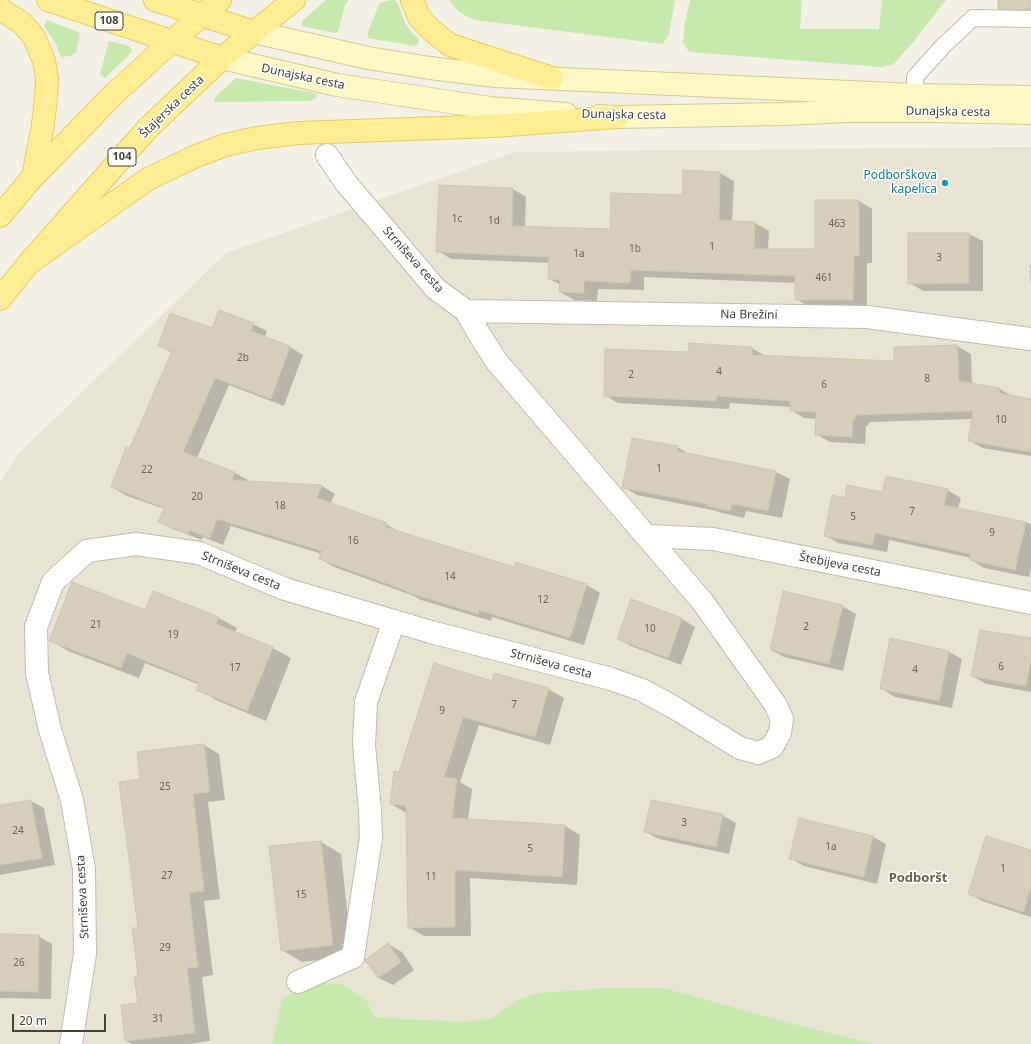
<!DOCTYPE html>
<meta charset="utf-8">
<style>
body{margin:0}
#map{position:relative;width:1031px;height:1044px;overflow:hidden;background:#f3f1e6;font-family:"Noto Sans",sans-serif}
canvas{display:block}
.scale{position:absolute;left:12px;top:1014px;width:94px;height:18px;box-sizing:border-box;border:2px solid #464235;border-top:0;padding-left:5px;font-size:12px;line-height:14px;white-space:nowrap;color:#464235;-webkit-text-stroke:3px #fff;paint-order:stroke}
</style>
<div id="map">
<canvas width="1031" height="1044"></canvas>
<div class="scale">20 m</div>
</div>
<script>
const ctx = document.querySelector('canvas').getContext('2d');
ctx.lineJoin = 'round';
function fill(path, color) { ctx.fillStyle = color; ctx.fill(path, 'evenodd'); }
const toPath = rows => new Path2D(rows.map(r => 'M' + r).join(''));
function strokePath(path, color, width, dash) { ctx.strokeStyle = color; ctx.lineWidth = width; ctx.lineCap = dash ? 'butt' : 'round'; ctx.setLineDash(dash || []); ctx.stroke(path); }
function label(font, color, halo, rows, align = 'center') {
  ctx.font = font + ' "Noto Sans",sans-serif'; ctx.lineWidth = 3; ctx.setLineDash([]); ctx.textBaseline = 'middle'; ctx.strokeStyle = halo; ctx.fillStyle = color; for (const [text, x, y, turn = 0] of rows) {
    ctx.save(); ctx.translate(x, y); ctx.rotate((+turn || 0) * Math.PI / 180); ctx.textAlign = isNaN(turn) ? turn : align; if (halo) ctx.strokeText(text, 0, 0); ctx.fillText(text, 0, 0); ctx.restore();
  }
}
fill(toPath([
 [1031,147,1031,1044,874,1044,790,1023,664,988,606,988,538,993,516,1000,493,1018,465,1022,374,1017,367,1001,344,984,328,983,282,999,272,1044,0,1044,0,482,17,455,226,253,515,152]
]), '#e8e4d4');
fill(toPath([
 [326,0,348,0,344,8,338,32,335,33,302,26,302,21],
 [394,0,398,4,405,23,412,33,419,39,418,43,415,46,368,38,368,32,379,4,386,1],
 [449,0,675,0,669,34,663,44,474,20,459,12],
 [690,0,802,0,800,29,879,29,882,0,946,0,914,41,894,64,881,67,689,52,683,43,685,22],
 [47,20,80,33,76,52,71,56,61,57,56,44,44,26],
 [109,41,129,46,132,50,130,54,105,78,100,74],
 [236,78,314,93,318,95,315,99,309,101,214,102,215,97],
 [328,983,343,984,367,1001,374,1017,465,1022,493,1018,516,1000,538,993,606,988,664,988,790,1023,874,1044,272,1044,282,999,306,986]
]), '#c7e9ad');
fill(toPath([
 [999,0,1031,0,1031,15,1009,14,999,8],
 [684,171,720,173,734,181,732,222,755,223,769,231,768,250,816,250,859,201,872,209,872,263,867,263,867,308,809,307,796,299,796,283,644,277,644,290,598,289,597,301,574,300,560,292,561,285,549,279,550,263,451,259,438,251,513,189,526,197,525,228,611,230,683,196],
 [910,234,969,234,983,241,983,291,923,291,910,283],
 [1030,265,1031,265,1031,288],
 [253,324,267,331,264,338,290,347,303,355,284,406,229,385,197,458,235,473,248,480,248,482,322,486,335,494,330,504,386,524,399,532,515,568,516,564,587,585,600,593,584,645,492,617,491,621,421,600,414,596,334,567,321,559,322,554,231,526,223,545,203,537,202,540,173,529,159,522,164,509,125,495,112,487,130,449,172,353,159,345,213,330],
 [690,344,752,348,765,356,895,362,895,348,957,346,971,354,972,385,1000,389,1012,396,1031,400,1031,456,982,448,969,440,973,419,869,422,868,426,866,426,865,444,830,442,816,434,817,419,804,418,791,410,791,407,730,403,729,409,618,403,605,395,689,353],
 [677,447,689,454,776,472,790,479,782,518,746,511,744,518,722,513,717,511,637,495,623,487],
 [947,490,961,498,958,509,1031,524,1031,569,1029,577,984,568,971,560,971,558,889,540,887,552,838,543,825,535,845,499,883,493],
 [154,592,219,618,237,628,235,633,273,648,291,658,266,721,216,700,198,689,200,685,145,663,139,678,68,651,50,640,146,611],
 [632,600,682,619,695,627,681,665,631,646,618,639],
 [842,606,856,614,843,671,784,657,771,650],
 [1031,639,1031,692,986,684,972,676],
 [949,652,962,659,952,708,895,697,882,689],
 [492,682,548,689,564,698,550,745,479,725,460,782,472,789,468,820,565,826,580,835,577,885,470,878,471,936,424,936,409,927,406,813,391,804,400,773],
 [204,745,219,754,225,800,208,802,220,899,204,901,213,975,202,977,210,1041,189,1044,132,1044,126,1041,139,1004,141,780],
 [31,801,44,808,55,865,0,875,0,806],
 [722,815,736,823,729,854,659,839,646,832],
 [873,837,886,844,877,884,804,866,790,858],
 [321,842,341,854,352,956,302,962,282,950],
 [1031,851,1031,917,982,901,969,893],
 [0,935,38,936,52,944,51,999,0,998],
 [388,944,402,952,414,970,393,985,379,978,366,960]
]), '#0003');
const building = toPath([
 [998,0,1031,0,1031,10,998,9,998,0],
 [683,170,720,172,719,220,755,222,754,249,815,249,815,200,859,200,859,256,854,256,853,300,795,300,795,276,631,270,630,283,584,281,584,293,559,292,560,280,548,279,549,257,436,252,439,185,513,188,512,226,610,229,611,193,682,195,683,170],
 [908,233,969,233,969,283,908,284,908,233],
 [219,310,254,323,251,331,290,346,271,399,215,378,183,452,235,472,232,480,322,485,317,498,387,523,385,527,514,567,516,562,587,584,570,638,479,610,478,614,406,592,407,591,319,559,322,551,217,519,210,538,189,530,188,534,158,522,164,508,111,487,126,447,130,448,172,351,158,346,170,313,212,328,219,310],
 [689,343,752,347,752,355,894,361,894,347,957,345,959,381,1000,388,999,393,1031,399,1031,452,968,441,973,411,855,415,855,419,853,419,852,437,815,435,816,412,790,411,790,401,717,396,716,401,604,396,605,349,688,352,689,343],
 [632,438,678,446,677,451,776,471,768,511,732,504,730,511,707,506,707,504,622,488,632,438],
 [886,476,948,489,944,505,1026,522,1015,570,969,560,971,554,875,533,873,545,824,536,832,495,845,498,847,485,882,492,886,476],
 [72,582,145,610,153,591,219,617,216,624,273,647,247,711,196,690,199,683,127,653,121,668,49,641,72,582],
 [783,591,843,605,829,664,770,650,783,591],
 [631,599,682,618,668,658,617,639,631,599],
 [980,630,1031,638,1031,658,1026,686,971,676,980,630],
 [890,638,949,651,939,701,880,689,890,638],
 [434,663,492,681,494,673,549,688,535,737,463,717,444,777,457,779,452,818,565,825,562,877,455,870,455,927,408,928,406,806,390,804,394,771,399,772,434,663],
 [204,744,210,792,193,794,204,891,189,893,198,967,187,968,195,1033,125,1041,121,1005,138,1003,134,976,138,976,132,928,138,928,119,782,140,779,137,752,204,744],
 [31,800,42,858,0,865,0,805,31,800],
 [651,800,723,814,716,847,644,832,651,800],
 [799,818,873,836,864,877,789,859,799,818],
 [986,836,1031,850,1031,888,1023,912,968,894,986,836],
 [321,841,333,945,281,951,269,846,321,841],
 [0,934,39,935,38,992,0,991,0,934],
 [388,943,401,962,378,978,365,960,388,943]
]);
fill(building, '#d5cebb');
strokePath(building, '#d0c7ae', 1);
const lane = toPath([
 [915,95,915,77,944,45,973,18,1031,19]
]);
const street = toPath([
 [466,311,867,317,1031,339],
 [647,536,713,539,1031,603],
 [298,982,353,957,371,837,370,810,364,745,366,702,394,621],
 [71,1044,85,954,84,869,72,800,50,730,37,673,36,627,53,582,87,551,136,544,199,553,285,589,431,632,611,679,642,690,675,708,740,748,758,753,772,747,780,733,782,719,775,704,702,601,497,362,479,334,466,311,436,289,346,183,327,155]
]);
const secondary = toPath([
 [254,32,368,58,430,68,495,76,915,95,1031,97],
 [222,58,337,85,490,108,566,114],
 [599,116,617,117,784,114,848,111,933,111,1031,113]
]);
const primary = toPath([
 [48,0,222,58],
 [155,0,254,32],
 [412,0,419,17,430,29,450,45,552,78],
 [0,9,22,23,29,31,35,39,44,61,47,79,46,97,43,125,33,177],
 [0,216,33,177,114,94,171,42,220,0],
 [29,263,148,179,194,157,225,145,257,138,298,133,494,126,617,117],
 [0,299,29,263,148,128,222,58,294,0]
]);
strokePath(lane, '#c2bdab', 18);
strokePath(street, '#c2bdab', 24);
strokePath(secondary, '#d5cb94', 24);
strokePath(primary, '#e7ce60', 24);
strokePath(lane, '#fff', 16);
strokePath(street, '#fff', 22);
strokePath(secondary, '#fff8c4', 22);
strokePath(primary, '#ffed93', 22);
for (const [x, y, r, color] of [
 [945,183,4,"#0f9aa8"]
]) { const dot = new Path2D(); dot.arc(x, y, r, 0, 2 * Math.PI); ctx.fillStyle = color; ctx.fill(dot); strokePath(dot, '#fff', 1.5); }
label('10px', '#6a6556', null, [
 ["1c",457,219],
 ["1d",494,221],
 ["463",837,224],
 ["1",712,247],
 ["1b",635,249],
 ["1a",579,254],
 ["3",939,258],
 ["461",824,278],
 ["2b",243,358],
 ["4",719,372],
 ["2",631,375],
 ["8",927,379],
 ["6",824,385],
 ["10",1001,420],
 ["1",659,469],
 ["22",147,470],
 ["20",197,497],
 ["18",280,506],
 ["7",912,512],
 ["5",853,517],
 ["9",992,533],
 ["16",353,541],
 ["14",450,577],
 ["12",543,600],
 ["21",96,625],
 ["2",806,627],
 ["10",650,629],
 ["19",173,635],
 ["6",1001,667],
 ["17",235,668],
 ["4",915,670],
 ["7",514,705],
 ["9",442,711],
 ["25",165,787],
 ["3",684,823],
 ["24",18,831],
 ["1a",831,847],
 ["5",530,849],
 ["1",1003,869],
 ["27",167,876],
 ["11",431,877],
 ["15",301,895],
 ["29",165,948],
 ["26",19,963],
 ["31",158,1019]
]);
for (const [x, y, w] of [
 [109,21,28],
 [122,157,28]
]) { const box = new Path2D(); box.roundRect(x - w / 2, y - 9, w, 18, 3); ctx.fillStyle = '#fff'; ctx.fill(box); strokePath(box, '#464235', 1); }
label('bold 11px', '#464235', null, [
 ["108",109,21],
 ["104",122,157]
]);
label('12px', '#464235', '#fff', [
 ["Dunajska cesta",303,77,12],
 ["Štajerska cesta",172,107,-44],
 ["Dunajska cesta",948,112,1],
 ["Dunajska cesta",624,115,1],
 ["Strniševa cesta",413,260,48],
 ["Na Brežini",749,315,1],
 ["Štebijeva cesta",840,565,11],
 ["Strniševa cesta",241,571,22],
 ["Strniševa cesta",551,664,15],
 ["Strniševa cesta",83,897,-93]
]);
label('12px', '#0d838f', '#fff', [
 ["Podborškova",937,176],
 ["kapelica",937,190]
], 'right');
label('bold 13px', '#69614c', '#fff', [
 ["Podboršt",918,878]
]);
</script>
